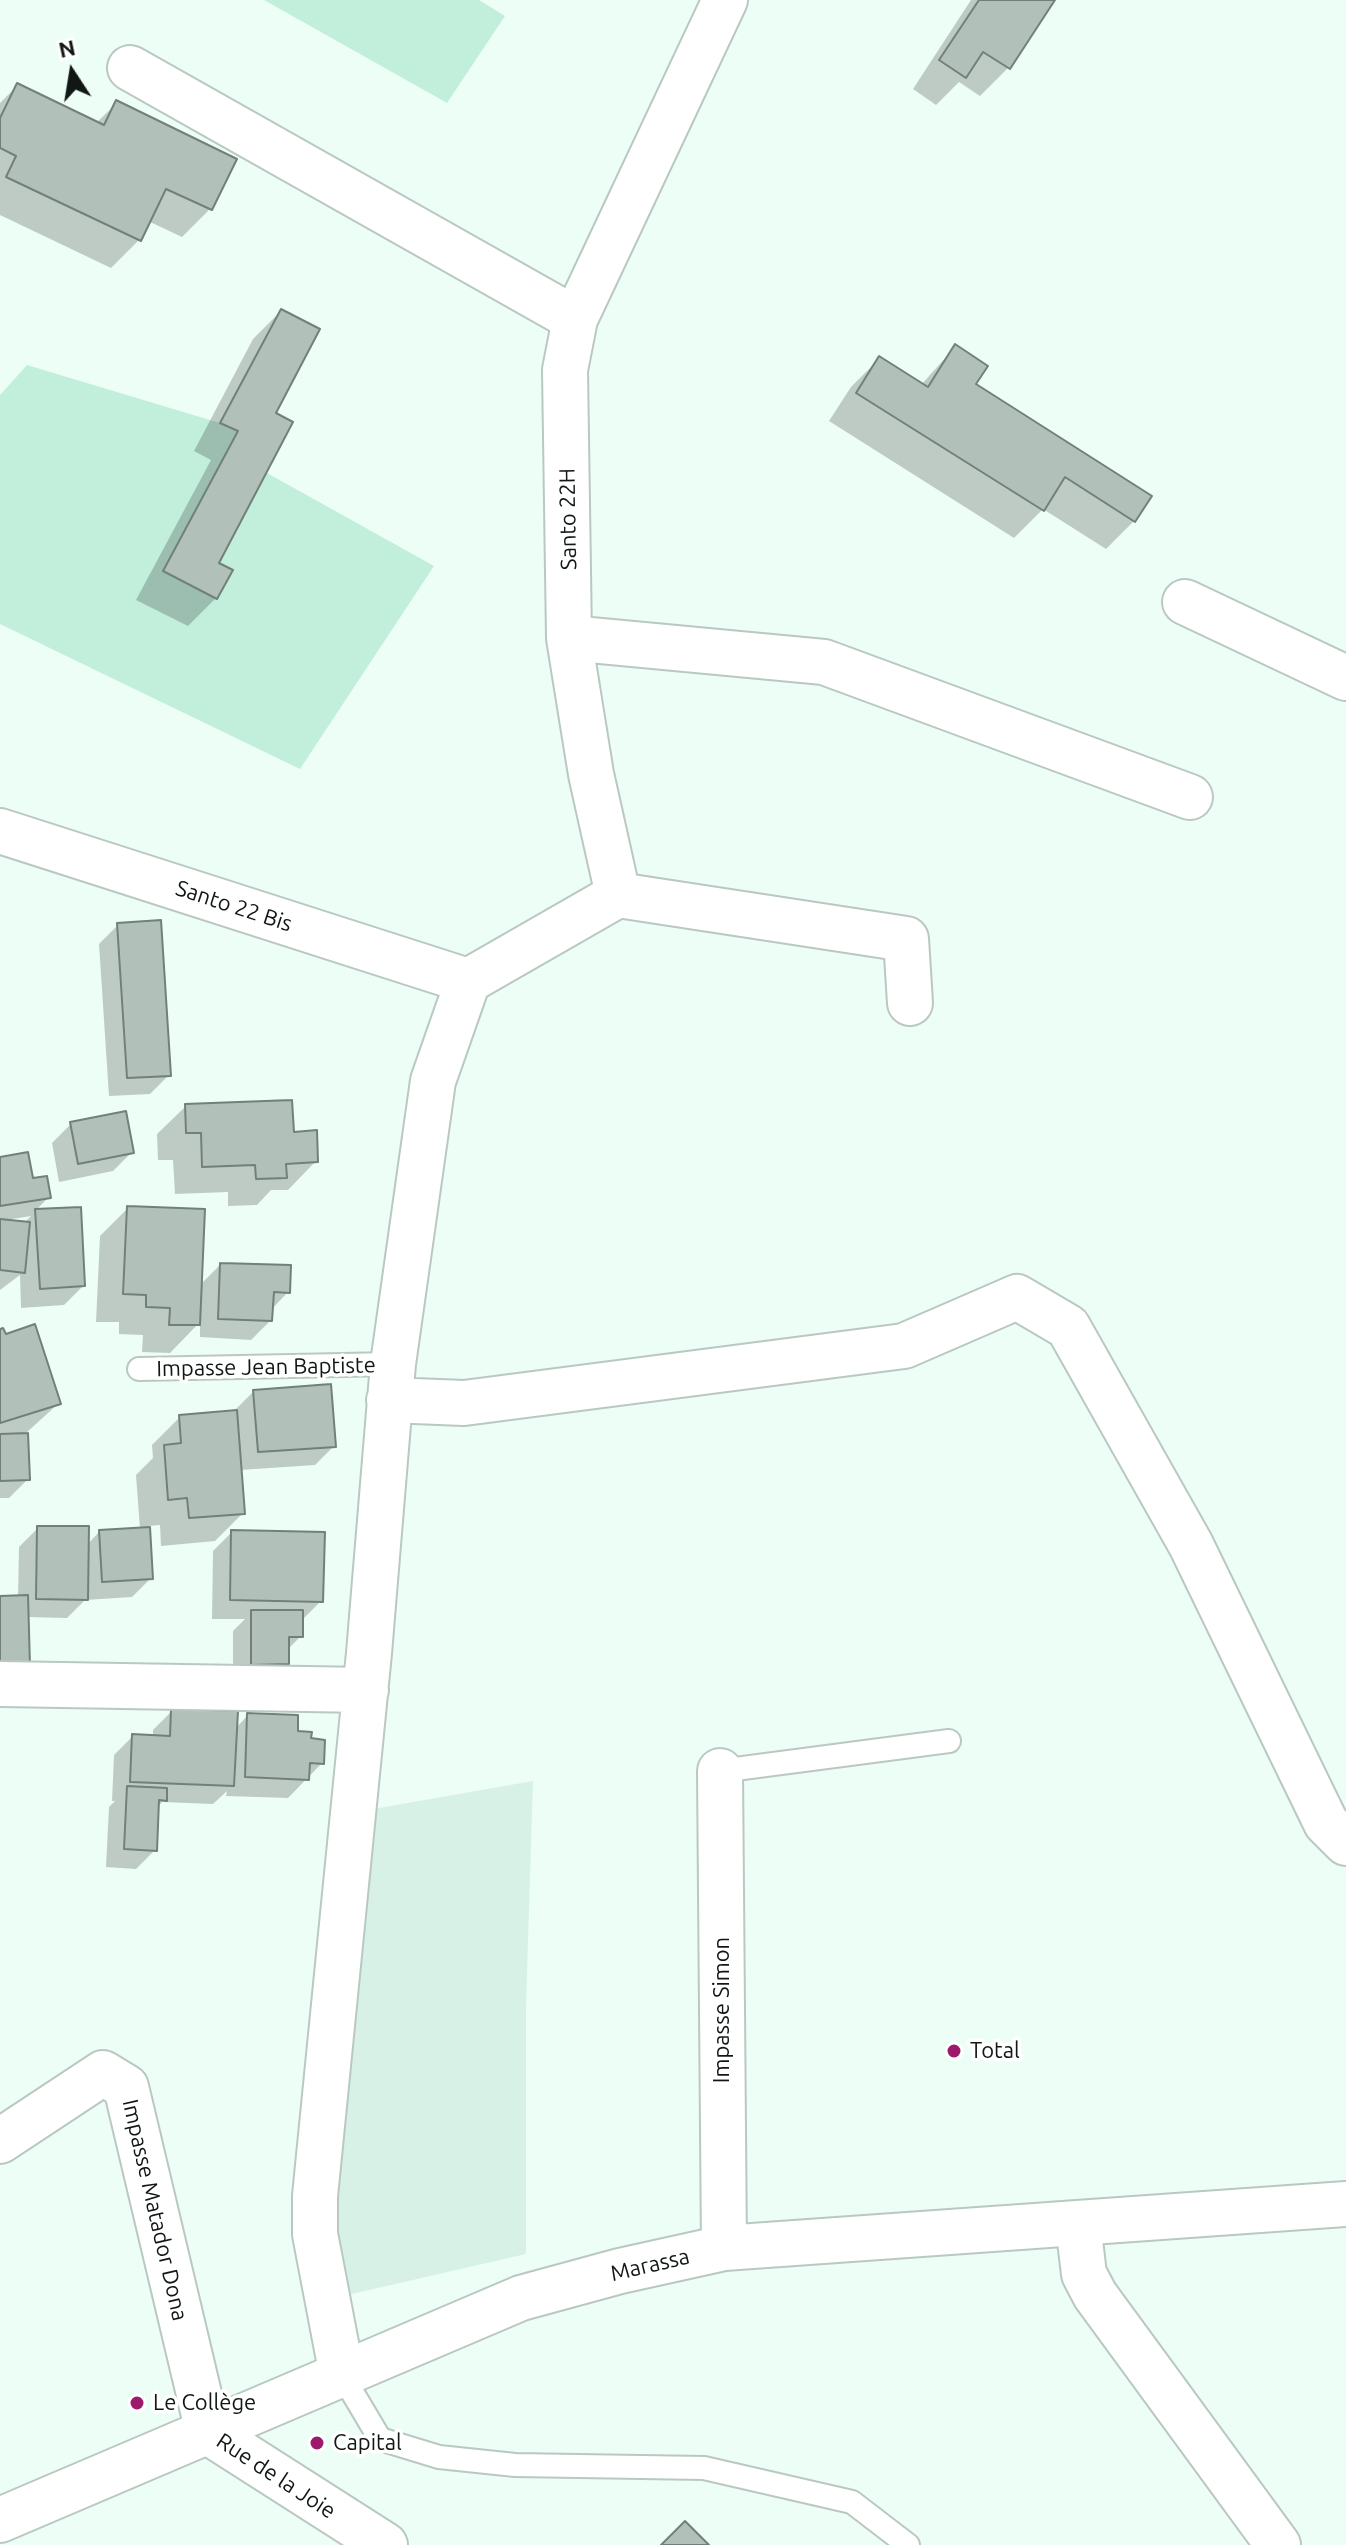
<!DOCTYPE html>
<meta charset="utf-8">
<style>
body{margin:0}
#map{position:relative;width:1346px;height:2545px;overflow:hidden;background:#edfef6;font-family:Ubuntu,sans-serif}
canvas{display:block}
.north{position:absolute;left:32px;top:32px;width:80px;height:80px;-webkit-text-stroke:6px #fff;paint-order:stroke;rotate:348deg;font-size:22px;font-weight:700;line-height:32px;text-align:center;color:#111715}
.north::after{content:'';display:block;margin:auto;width:28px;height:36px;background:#111715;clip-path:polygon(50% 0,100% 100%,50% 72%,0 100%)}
</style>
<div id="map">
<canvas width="1346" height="2545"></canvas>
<div class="north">N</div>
</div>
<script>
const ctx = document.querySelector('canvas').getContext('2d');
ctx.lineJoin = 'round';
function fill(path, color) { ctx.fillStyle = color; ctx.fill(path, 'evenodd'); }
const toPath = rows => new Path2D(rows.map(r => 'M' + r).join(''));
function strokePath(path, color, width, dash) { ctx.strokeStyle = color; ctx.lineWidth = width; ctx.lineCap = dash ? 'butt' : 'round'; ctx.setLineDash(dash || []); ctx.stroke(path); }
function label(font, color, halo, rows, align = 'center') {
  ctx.font = font + ' Ubuntu,sans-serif'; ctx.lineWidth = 7; ctx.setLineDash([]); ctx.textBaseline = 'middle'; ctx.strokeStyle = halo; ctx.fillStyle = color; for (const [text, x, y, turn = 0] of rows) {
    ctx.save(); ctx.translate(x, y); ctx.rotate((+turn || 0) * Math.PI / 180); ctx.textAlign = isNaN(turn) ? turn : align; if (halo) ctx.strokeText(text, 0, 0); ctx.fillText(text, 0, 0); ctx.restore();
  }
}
fill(toPath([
 [533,1781,526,2005,526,2254,343,2296,325,2198,362,1811]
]), '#d8f1e6');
fill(toPath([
 [264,0,479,0,505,16,447,103],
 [27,365,220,423,238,431,163,571,217,599,232,570,219,563,267,473,434,566,300,769,0,624,0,395]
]), '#c2eedc');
fill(toPath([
 [971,0,1053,0,1008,68,980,96,959,82,936,105,913,89],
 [18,85,96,123,117,103,234,160,210,209,182,237,148,221,139,240,111,268,0,215,0,103],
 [281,311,273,414,216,564,216,598,188,626,136,600,211,460,194,451,253,339],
 [955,347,974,385,1134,521,1106,549,1043,509,1014,538,829,421,851,387,879,359,921,385],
 [118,925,169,1075,150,1094,109,1096,99,944],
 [186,1106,292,1134,316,1161,288,1190,271,1190,257,1205,228,1206,228,1192,175,1194,173,1160,158,1160,157,1134],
 [71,1124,132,1152,113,1171,59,1182,52,1143],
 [0,1159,49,1197,35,1211,79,1209,83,1286,64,1305,21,1308,20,1275,0,1290],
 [31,1216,24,1223,6,1220],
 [128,1208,200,1285,220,1265,288,1292,271,1310,270,1321,251,1340,200,1337,200,1322,170,1353,142,1352,143,1335,119,1334,119,1322,96,1322,100,1236],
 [0,1331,59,1403,26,1433,28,1479,9,1498,0,1498],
 [254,1391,334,1446,315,1465,240,1470,243,1513,215,1541,161,1546,160,1525,148,1526,151,1578,132,1597,85,1600,67,1618,27,1617,0,1598,18,1598,19,1547,38,1528,87,1545,99,1532,140,1529,136,1475,153,1458,152,1445,180,1417,235,1410],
 [232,1532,321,1601,301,1621,301,1636,287,1650,287,1663,268,1682,233,1683,233,1631,245,1619,212,1619,213,1551],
 [172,1711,235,1729,248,1715,309,1740,322,1763,288,1798,226,1796,227,1791,213,1804,162,1802,157,1808,155,1850,136,1869,106,1867,109,1807,115,1801,112,1801,114,1755,133,1736,153,1737,153,1730]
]), '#0003');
const building = toPath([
 [979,0,1055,0,1010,69,983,52,966,78,939,60,979,0],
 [17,83,104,125,116,100,237,159,212,210,166,189,141,241,6,177,16,156,0,148,0,118,17,83],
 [281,309,320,329,276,413,293,422,219,563,233,570,217,599,163,571,238,431,220,423,281,309],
 [955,344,988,366,976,384,1152,496,1135,522,1065,477,1044,511,856,393,879,356,928,387,955,344],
 [161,920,171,1076,127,1078,117,923,161,920],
 [292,1100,294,1132,317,1130,318,1162,286,1164,287,1178,256,1179,255,1165,202,1167,201,1133,186,1133,185,1104,292,1100],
 [126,1111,134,1153,78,1164,70,1122,126,1111],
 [28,1152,33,1178,47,1176,51,1198,0,1206,0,1157,28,1152],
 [127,1206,205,1209,200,1325,169,1325,170,1308,146,1307,146,1295,123,1294,127,1206],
 [81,1207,85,1286,40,1289,35,1209,81,1207],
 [0,1219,30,1222,25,1273,0,1270,0,1219],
 [220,1263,291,1265,290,1293,274,1292,272,1321,218,1319,220,1263],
 [35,1324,61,1404,0,1423,0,1329,3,1328,6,1334,35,1324],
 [331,1384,336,1447,258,1452,253,1390,331,1384],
 [237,1410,245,1514,189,1518,187,1498,168,1500,164,1445,181,1443,179,1415,237,1410],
 [28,1433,30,1480,0,1481,0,1434,28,1433],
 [37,1526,89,1526,88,1600,36,1599,37,1526],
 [150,1527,153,1579,102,1582,99,1530,150,1527],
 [231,1530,325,1532,323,1602,230,1600,231,1530],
 [28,1595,30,1666,0,1666,0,1596,28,1595],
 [251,1610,303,1610,303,1637,289,1637,289,1664,251,1665,251,1610],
 [171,1709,238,1711,234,1786,130,1782,132,1734,170,1736,171,1709],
 [247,1713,298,1715,298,1731,312,1732,311,1738,325,1740,324,1764,310,1763,309,1780,245,1777,247,1713],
 [127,1786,167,1788,167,1801,159,1800,157,1851,124,1849,127,1786],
 [685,2521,709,2545,661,2545,685,2521]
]);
fill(building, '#b1c1ba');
strokePath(building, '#72807a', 2);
const service = toPath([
 [139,1369,393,1364],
 [720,1771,949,1741],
 [342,2375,380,2439,439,2457,515,2465,704,2468,852,2502,908,2545]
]);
const minor = toPath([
 [130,68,575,319],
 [1185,602,1346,678],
 [569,638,824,662,1190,797],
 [0,831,468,981],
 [618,895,906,939,910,1003],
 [468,981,618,895,591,774,569,638,565,370,575,319,725,0],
 [389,1400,464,1403,904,1346,1017,1297,1068,1327,1191,1545,1326,1823,1346,1843],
 [0,1684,366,1690],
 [720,1771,724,2248],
 [0,2141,103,2073,126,2087,208,2432,385,2545],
 [1078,2224,1084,2274,1095,2295,1278,2545],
 [342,2375,315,2234,315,2196,369,1653,393,1364,433,1081,468,981]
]);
const secondary = toPath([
 [0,2520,521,2298,620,2271,724,2248,1346,2204]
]);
strokePath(service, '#b9c9c2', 26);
strokePath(minor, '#b9c9c2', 48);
strokePath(secondary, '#b9c9c2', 48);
strokePath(service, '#fff', 22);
strokePath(minor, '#fff', 44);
strokePath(secondary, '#fff', 44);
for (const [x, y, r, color] of [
 [954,2051,8,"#9c196c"],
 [137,2403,8,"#9c196c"],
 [317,2443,8,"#9c196c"]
]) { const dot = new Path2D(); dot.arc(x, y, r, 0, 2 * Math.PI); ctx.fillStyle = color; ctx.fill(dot); strokePath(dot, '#fff', 3); }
label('22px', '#111715', '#fff', [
 ["Santo 22H",568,519,-91],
 ["Santo 22 Bis",234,906,18],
 ["Impasse Jean Baptiste",266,1367,-1],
 ["Impasse Simon",722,2010,-90],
 ["Impasse Matador Dona",155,2210,77],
 ["Marassa",650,2265,-13],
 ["Rue de la Joie",276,2476,33]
]);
label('22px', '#111715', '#fff', [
 ["Total",970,2051],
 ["Le Collège",153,2403],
 ["Capital",333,2443]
], 'left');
</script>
